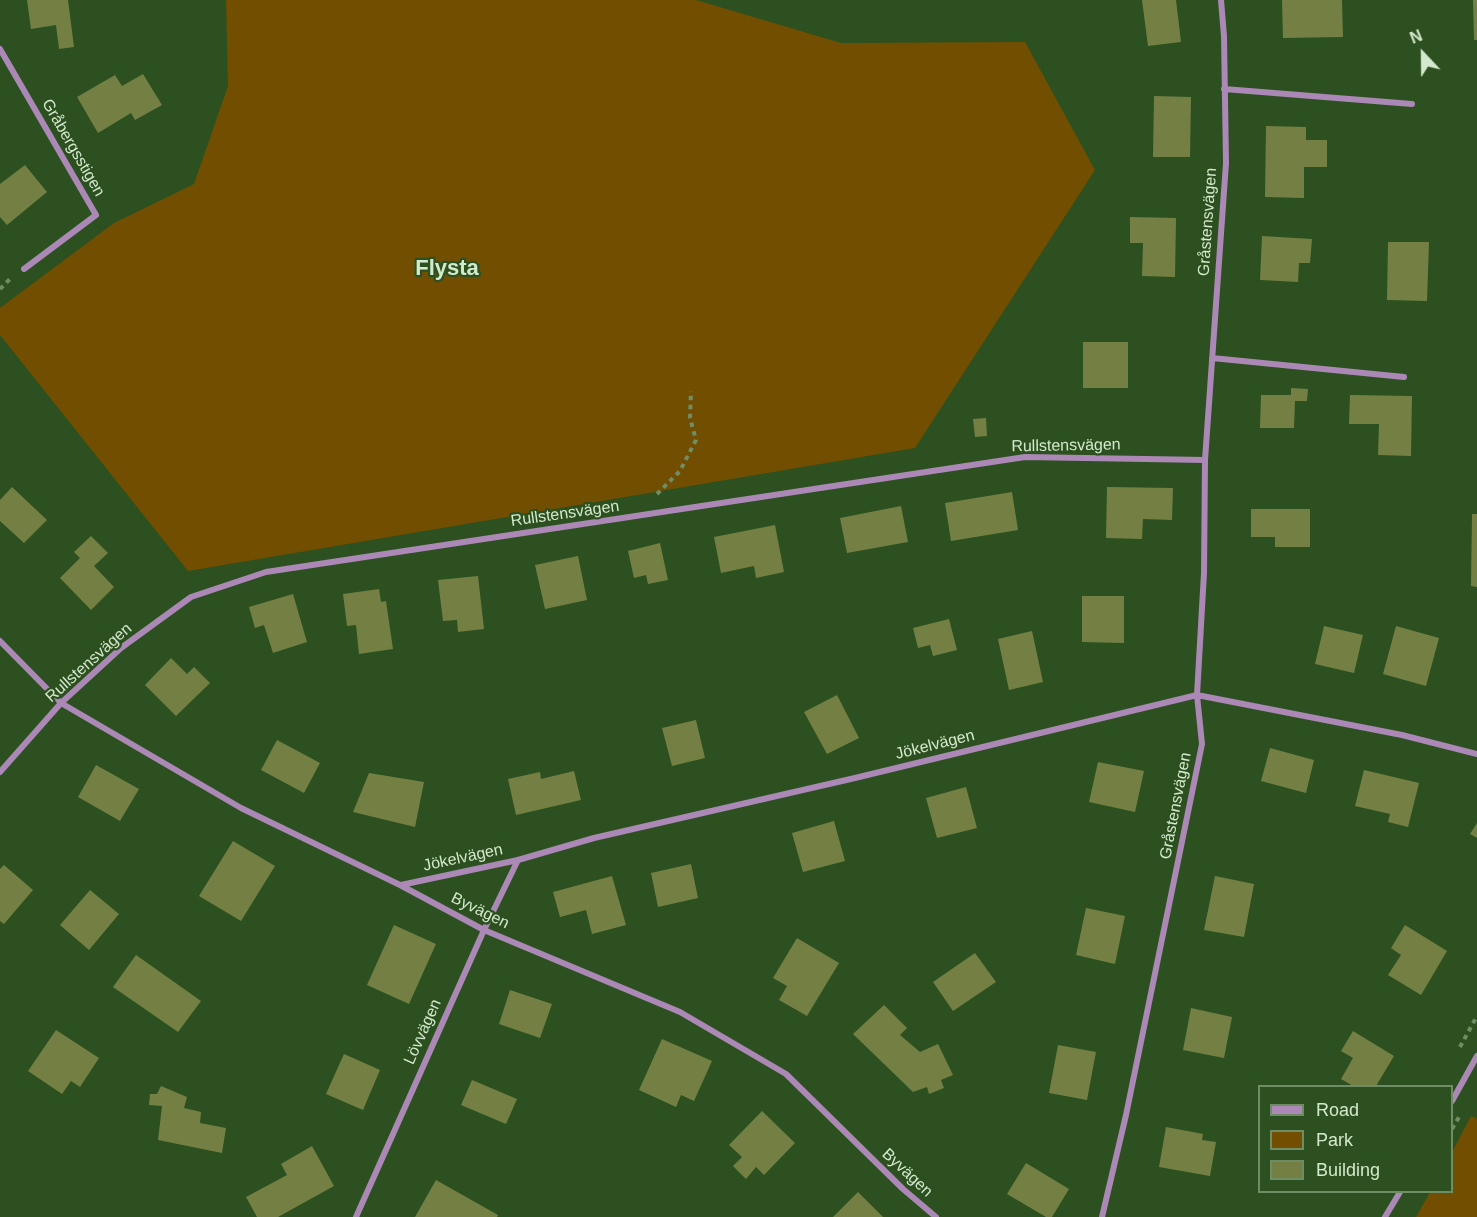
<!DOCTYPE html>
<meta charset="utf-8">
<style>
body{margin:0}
#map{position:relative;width:1477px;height:1217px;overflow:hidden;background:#2c501f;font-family:Arial,sans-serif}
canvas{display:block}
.legend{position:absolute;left:1258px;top:1085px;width:195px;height:108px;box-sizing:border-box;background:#2c501f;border:2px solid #6f8d64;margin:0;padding:8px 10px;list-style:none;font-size:18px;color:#d3e8cc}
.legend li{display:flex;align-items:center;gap:12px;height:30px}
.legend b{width:30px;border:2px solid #6f8d64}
.north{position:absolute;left:1393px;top:24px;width:60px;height:60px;-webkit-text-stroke:4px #2c501f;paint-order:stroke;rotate:338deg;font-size:16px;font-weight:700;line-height:24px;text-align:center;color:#d3e8cc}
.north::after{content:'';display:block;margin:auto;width:21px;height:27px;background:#d3e8cc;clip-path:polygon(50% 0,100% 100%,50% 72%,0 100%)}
</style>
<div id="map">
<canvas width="1477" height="1217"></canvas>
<ul class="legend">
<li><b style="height:8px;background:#ab88b5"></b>Road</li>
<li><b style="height:16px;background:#724e00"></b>Park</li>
<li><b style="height:16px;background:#748043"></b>Building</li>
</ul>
<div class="north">N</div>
</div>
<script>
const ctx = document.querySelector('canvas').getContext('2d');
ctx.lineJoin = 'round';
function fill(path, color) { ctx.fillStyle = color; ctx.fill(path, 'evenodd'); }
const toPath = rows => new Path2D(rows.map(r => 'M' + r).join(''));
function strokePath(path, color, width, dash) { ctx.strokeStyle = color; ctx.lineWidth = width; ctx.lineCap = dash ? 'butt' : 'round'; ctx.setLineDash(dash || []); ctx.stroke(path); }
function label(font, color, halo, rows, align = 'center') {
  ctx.font = font + ' Arial,sans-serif'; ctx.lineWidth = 4.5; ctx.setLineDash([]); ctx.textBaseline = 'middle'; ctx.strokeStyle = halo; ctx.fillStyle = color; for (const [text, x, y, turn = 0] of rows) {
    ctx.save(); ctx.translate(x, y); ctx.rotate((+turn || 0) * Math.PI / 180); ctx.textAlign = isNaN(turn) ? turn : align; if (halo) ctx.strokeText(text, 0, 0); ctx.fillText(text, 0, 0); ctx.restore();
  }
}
fill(toPath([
 [226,0,696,0,841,43,1025,42,1095,170,915,448,188,571,0,335,0,308,114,223,194,184,228,86],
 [1471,1116,1477,1119,1477,1217,1416,1217,1430,1192,1452,1192,1452,1152]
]), '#724e00');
fill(toPath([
 [27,0,68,0,74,47,59,49,56,25,31,29],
 [1142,0,1176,0,1181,42,1148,46],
 [1282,0,1342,0,1343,37,1283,38],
 [1473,0,1477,0,1477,40,1474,40],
 [143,74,162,105,135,120,131,113,98,133,77,97,115,75,122,86],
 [1154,96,1191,97,1190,157,1153,157],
 [1266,126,1306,127,1306,140,1327,140,1327,167,1304,167,1304,198,1265,197],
 [25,165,47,192,7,225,0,217,0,184],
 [1130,217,1176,218,1175,277,1142,276,1143,243,1130,243],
 [1262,236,1312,239,1310,263,1299,263,1298,282,1260,280],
 [1388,242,1429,242,1427,301,1387,300],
 [1083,342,1128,342,1128,388,1083,388],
 [1291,388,1308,389,1307,401,1295,401,1294,428,1260,428,1261,395,1291,395],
 [1350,395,1412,396,1411,456,1378,455,1379,424,1349,424],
 [986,418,987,436,975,437,973,419],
 [12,487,47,520,24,543,0,521,0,500],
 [1107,487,1173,488,1172,520,1143,519,1142,539,1106,538],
 [1012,492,1018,530,951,541,945,503],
 [901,506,908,542,847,553,840,518],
 [1251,509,1310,509,1310,547,1275,547,1275,537,1251,537],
 [1472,514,1477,514,1477,587,1471,586],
 [775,525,784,572,756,578,754,566,721,573,714,537],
 [91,536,108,553,94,566,114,587,91,610,60,578,80,558,74,552],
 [660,543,668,580,648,584,646,575,634,578,628,551],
 [578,556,587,600,545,609,535,565],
 [478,576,484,629,458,632,457,620,443,621,438,580],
 [379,589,381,602,386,601,393,649,359,654,356,625,347,626,343,594],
 [293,594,307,642,273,653,264,625,255,628,249,607],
 [1082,596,1124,596,1124,643,1082,642],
 [949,619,957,650,933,656,930,645,918,648,913,628],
 [1324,626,1363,635,1354,673,1315,664],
 [1396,626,1439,638,1426,686,1383,674],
 [1032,631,1043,682,1009,690,998,639],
 [171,658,187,674,194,667,210,683,176,716,145,685],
 [837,695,859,738,827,754,804,712],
 [696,720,705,758,672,766,662,728],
 [277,740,320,763,304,793,261,770],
 [1270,748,1314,760,1306,793,1261,781],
 [1098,762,1144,771,1135,812,1089,802],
 [96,765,139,789,120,821,78,797],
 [1364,770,1419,783,1408,827,1388,822,1390,814,1355,806],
 [574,771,581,800,516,815,508,779,540,772,541,779],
 [369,773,424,782,415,827,353,812],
 [966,787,977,828,937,838,926,798],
 [834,821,845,861,803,872,792,833],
 [1477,823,1477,838,1470,834],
 [233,841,275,866,241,921,199,896],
 [691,864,698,898,658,907,651,873],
 [4,865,33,890,4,924,0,921,0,869],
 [612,876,626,925,592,934,586,910,560,917,553,892],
 [1215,876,1254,884,1244,937,1204,930],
 [90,890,119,914,89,950,60,925],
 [1086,908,1125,916,1115,964,1076,955],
 [394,925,436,944,409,1004,367,985],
 [1405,925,1447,951,1421,995,1388,975,1401,955,1391,948],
 [797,938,839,963,807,1016,779,1000,787,986,773,978],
 [975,953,996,982,953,1011,933,982],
 [136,955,201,1001,178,1032,113,987],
 [510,990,552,1004,540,1038,499,1024],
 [884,1005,907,1028,900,1035,920,1052,938,1044,953,1075,941,1080,944,1088,929,1094,927,1087,913,1092,853,1034],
 [1191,1008,1232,1017,1224,1058,1183,1050],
 [56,1030,99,1058,80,1087,71,1081,62,1094,28,1071],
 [1353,1031,1394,1056,1376,1086,1353,1086,1341,1079,1353,1058,1341,1051],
 [662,1039,712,1061,694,1101,681,1095,676,1107,639,1090],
 [1058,1045,1096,1052,1087,1100,1049,1093],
 [344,1054,380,1070,363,1110,326,1094],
 [472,1080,517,1099,506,1124,461,1105],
 [161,1086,187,1097,184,1108,201,1112,200,1123,226,1128,222,1153,158,1140,162,1106,149,1105,150,1094,157,1094],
 [762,1111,795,1143,764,1175,756,1167,746,1179,733,1166,742,1157,729,1145],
 [1166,1127,1203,1134,1202,1140,1216,1142,1210,1176,1159,1167],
 [312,1146,334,1186,278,1217,257,1217,246,1197,287,1175,281,1164],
 [1026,1163,1069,1189,1052,1217,1046,1217,1007,1194],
 [436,1180,498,1215,497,1217,415,1217],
 [858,1192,883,1217,833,1217]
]), '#748043');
strokePath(toPath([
 [0,289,12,277],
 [657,494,680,471,696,440,690,418,691,391],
 [1460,1047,1477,1016],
 [1452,1129,1459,1117]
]), '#708e65', 4, [4.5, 4.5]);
strokePath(toPath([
 [0,49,96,215,24,269],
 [1224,89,1412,104],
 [1212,358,1404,377],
 [0,641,61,703,241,808,400,885,484,930,680,1012,786,1074,903,1189,936,1217],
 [0,772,61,703,121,648,191,597,266,572,1025,457,1205,460],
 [401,885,518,860,594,838,855,778,1197,695,1402,735,1477,754],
 [1452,1101,1477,1056],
 [356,1217,484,930,518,860],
 [1102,1217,1126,1115,1202,744,1197,695,1204,573,1205,460,1226,163,1224,36,1221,0],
 [1385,1217,1400,1192]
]), '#ab88b5', 6);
label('16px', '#d3e8cc', '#2c501f', [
 ["Gråbergsstigen",73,148,60],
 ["Gråstensvägen",1208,222,-86],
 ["Rullstensvägen",1066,446,-1],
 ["Rullstensvägen",565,514,-8],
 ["Rullstensvägen",89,663,-42],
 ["Jökelvägen",935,745,-14],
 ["Gråstensvägen",1176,806,-79],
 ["Jökelvägen",463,858,-12],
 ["Byvägen",480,911,26],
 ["Lövvägen",423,1032,-66],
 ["Byvägen",907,1173,43]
]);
label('bold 22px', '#d3e8cc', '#2c501f', [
 ["Flysta",447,269]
]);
</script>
